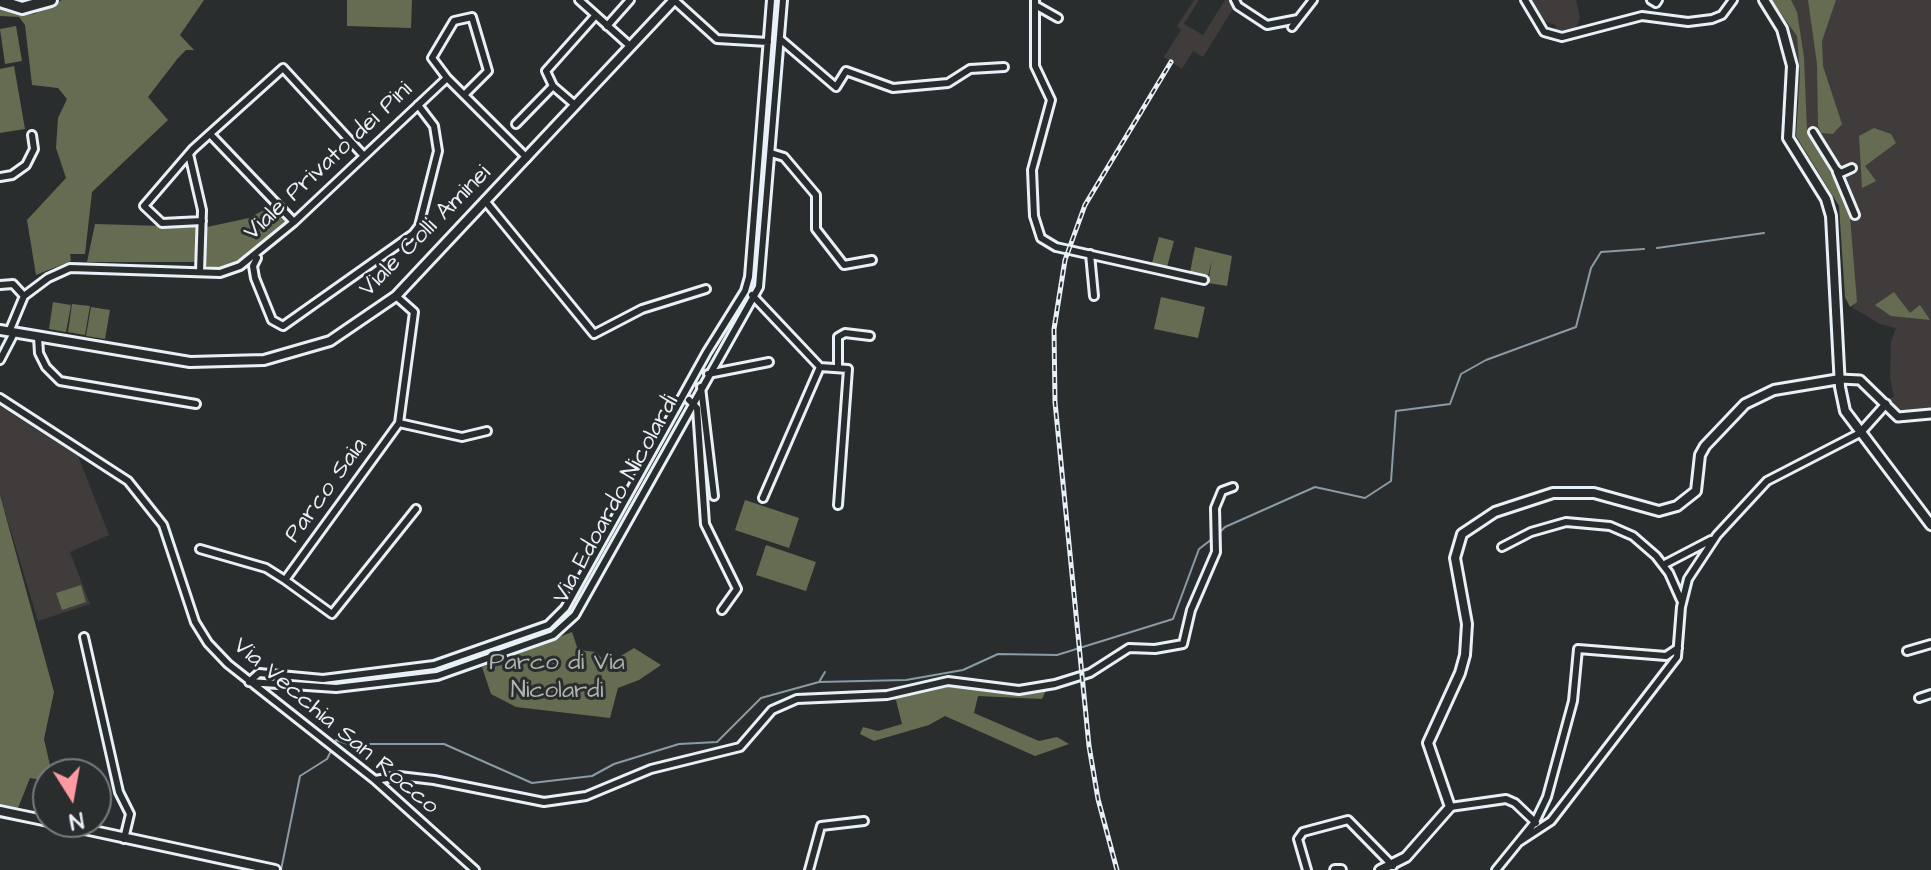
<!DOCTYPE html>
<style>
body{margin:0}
#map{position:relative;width:1931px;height:870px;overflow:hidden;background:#2a2d2e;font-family:"Architects Daughter",sans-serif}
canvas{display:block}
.north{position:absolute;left:32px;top:758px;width:80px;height:80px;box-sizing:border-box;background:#2a2d2e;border:2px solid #767b7f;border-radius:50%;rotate:169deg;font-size:22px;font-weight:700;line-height:32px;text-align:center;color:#e8f1f8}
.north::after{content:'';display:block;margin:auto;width:28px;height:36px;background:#ff9aa2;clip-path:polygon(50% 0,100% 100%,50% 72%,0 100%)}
</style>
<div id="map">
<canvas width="1931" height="870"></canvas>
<div class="north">N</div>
</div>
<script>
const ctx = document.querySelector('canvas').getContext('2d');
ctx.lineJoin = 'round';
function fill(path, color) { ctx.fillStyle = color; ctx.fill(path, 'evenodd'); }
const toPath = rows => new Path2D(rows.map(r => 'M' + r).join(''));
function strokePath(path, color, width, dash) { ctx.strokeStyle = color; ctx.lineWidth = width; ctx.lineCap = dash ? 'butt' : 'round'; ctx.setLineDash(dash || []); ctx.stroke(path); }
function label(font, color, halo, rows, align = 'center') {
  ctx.font = font + ' "Architects Daughter",sans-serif'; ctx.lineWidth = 6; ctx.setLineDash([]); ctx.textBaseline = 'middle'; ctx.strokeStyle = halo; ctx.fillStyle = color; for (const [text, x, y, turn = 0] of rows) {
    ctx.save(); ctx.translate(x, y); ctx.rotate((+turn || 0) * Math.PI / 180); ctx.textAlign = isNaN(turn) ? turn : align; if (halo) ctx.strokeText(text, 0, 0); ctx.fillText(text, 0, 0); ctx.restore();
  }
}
fill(toPath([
 [1194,0,1199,0,1184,24,1203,35,1225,0,1230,0,1233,9,1203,57,1193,51,1182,69,1164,57,1181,30,1177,26],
 [1530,0,1576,0,1580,18,1575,30,1555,31,1556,25,1540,20],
 [1770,0,1931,0,1931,412,1897,411,1887,399,1894,397,1890,378,1891,341,1896,328,1880,324,1853,308,1843,206,1801,128,1791,31],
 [0,406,78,456,109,535,70,552,90,604,38,621,0,495]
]), '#403c3c');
fill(toPath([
 [62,0,204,0,180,35,194,50,186,50,178,58,148,97,168,120,92,192,85,254,70,254,71,261,36,275,27,220,66,178,56,148,58,118,67,99,58,88,32,85,25,25,19,17,0,16,0,9,20,15,34,14],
 [347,0,412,0,411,28,347,26],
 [1771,0,1791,0,1797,12,1804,57,1807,131,1849,204,1857,302,1850,307,1845,297,1839,206,1796,136,1800,74,1797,36],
 [1808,0,1836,0,1822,41,1823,66,1842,124,1833,134,1821,133,1818,126,1817,64],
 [16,26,22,61,5,64,0,29],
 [14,66,25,129,0,133,0,69],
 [1874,128,1891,134,1896,143,1865,166,1876,181,1862,188,1859,136],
 [271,206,290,223,243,262,225,269,205,268,207,227,249,218],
 [95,224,197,227,196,262,87,262],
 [1159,237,1174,241,1167,267,1152,263],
 [1195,247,1232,256,1227,286,1208,283,1212,260,1208,276,1190,272],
 [1894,292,1910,313,1920,305,1930,320,1891,316,1875,305],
 [1161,297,1205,307,1198,338,1154,329],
 [53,302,71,305,66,332,49,329],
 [72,304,90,306,85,335,68,332],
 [91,307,110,310,105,339,86,336],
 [0,495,54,692,44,739,52,774,48,774,48,781,30,778,18,808,0,804],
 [745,500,799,518,789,548,735,530],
 [766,545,816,562,806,591,756,575],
 [81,585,86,602,62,610,56,593],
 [572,632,578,650,596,652,607,664,634,648,661,665,639,680,618,688,610,718,516,707,491,694,482,667],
 [945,684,1018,692,1047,688,1042,699,978,696,974,713,1039,741,1057,737,1069,744,1035,756,945,716,929,725,874,741,860,734,863,727,878,731,902,724,896,700,887,697]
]), '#656c51');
strokePath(toPath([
 [1657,248,1764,233],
 [1217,535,1225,527,1315,487,1365,498,1391,481,1396,411,1450,404,1461,374,1486,360,1576,327,1591,268,1601,252,1644,249],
 [1109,657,1121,650],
 [819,682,825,672],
 [335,743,336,740,348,744,444,744,532,783,592,776,614,764,679,744,717,742,761,698,819,682,906,680,963,670,998,654,1057,655,1173,619,1199,549,1212,539],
 [281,870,300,776,327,759,332,749]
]), '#899ba5', 2);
const minor = toPath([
 [579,0,630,46],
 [674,0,717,39,768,42],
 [1035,0,1035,66,1051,100,1032,170,1034,216,1041,238,1056,247,1204,280],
 [1235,0,1238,6,1267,25,1298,19],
 [1525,0,1544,32,1562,37,1642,16,1688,22,1712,19,1722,15,1733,0],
 [1651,0,1656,3,1658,0],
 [1035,5,1058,18],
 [607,26,630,0],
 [1292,27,1313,0],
 [780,39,836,87,846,71,893,88,948,83,970,69,1004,67],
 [447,78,432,58,454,21,472,17,488,71,464,95],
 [575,105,553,86,546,71,595,16],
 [516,124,553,86],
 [1813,132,1836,169,1841,173,1852,168],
 [210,134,294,222],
 [771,153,784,157,816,195,816,229,844,265,872,260],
 [189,154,202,210,200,272],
 [1837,172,1855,215],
 [0,177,12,175,26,165,34,149,32,135],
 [486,202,594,334,642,309,706,289],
 [202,221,162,223,144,206,193,149,283,68,364,156],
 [1090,254,1094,296],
 [257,258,253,266,255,278,272,320,283,326,413,234,419,226,438,151,434,126,418,105],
 [0,285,13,284,24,296],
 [752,295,820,367],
 [9,332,24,296,48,278,70,268,220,273,240,266,294,222,447,78,527,158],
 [38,337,39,353,46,367,60,381,196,404],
 [0,360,14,333],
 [820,367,848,369,838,505],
 [838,368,838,337,845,333,870,336],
 [708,374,769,362],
 [701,387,714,496],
 [0,398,128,481,163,525,195,622,208,643,228,664,375,780,475,870],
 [689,400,697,408,705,524,737,589,722,610],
 [399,423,462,437,487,431],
 [763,498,820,367],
 [1502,547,1531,532,1566,522,1610,526,1633,536,1656,556,1669,573,1681,600],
 [200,549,266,568,285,580,399,423,414,312,396,296],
 [1663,565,1711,540],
 [285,580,332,614,416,509],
 [84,637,119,792,130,814,124,839],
 [1907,651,1931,644],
 [249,682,336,688,437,676,553,635,575,615,759,287,783,0],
 [249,682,259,673,323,679,434,665,548,625,565,608,707,352,745,291,749,277,771,0],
 [1919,698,1931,694],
 [375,780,399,776,434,780,544,802,586,796,651,769,740,747,772,710,797,699,887,695,948,681,1019,690,1055,684,1090,673,1129,648,1155,649,1183,644,1191,610,1216,552,1215,508,1222,491,1233,487],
 [1450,807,1506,799,1515,803,1536,823],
 [1519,842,1551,821,1677,657,1681,607,1688,579,1717,535,1767,481,1860,433],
 [809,870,821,826,864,821],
 [1307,870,1298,839,1303,832,1348,820,1393,866],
 [1496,870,1535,822,1547,797,1573,701,1578,649,1666,656,1678,648]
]);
const tertiary = toPath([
 [1840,379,1860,380,1898,417,1931,414],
 [1860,433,1886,404]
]);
const secondary = toPath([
 [1764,0,1782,29,1792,66,1788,138,1826,199,1831,216,1840,387,1845,411,1931,525],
 [0,330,190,362,264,360,330,341,396,296,674,0],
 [0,811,48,821],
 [52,822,275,870],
 [1335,870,1341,870],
 [1380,870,1406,857,1450,807,1428,743,1460,673,1465,655,1467,624,1455,558,1462,534,1495,512,1553,493,1594,493,1659,511,1677,506,1696,491,1700,455,1705,446,1745,404,1774,390,1840,379]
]);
const motorway = toPath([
 [0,1,22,8,51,0]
]);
strokePath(minor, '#e8f1f8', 12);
strokePath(tertiary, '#e8f1f8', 13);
strokePath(secondary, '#e8f1f8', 14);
strokePath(motorway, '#e8f1f8', 16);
strokePath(minor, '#2a2d2e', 6);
strokePath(tertiary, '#2a2d2e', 7);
strokePath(secondary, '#2a2d2e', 8);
strokePath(motorway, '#2a2d2e', 10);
const rail = toPath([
 [1117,870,1098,799,1089,746,1055,402,1054,329,1065,260,1085,205,1171,62]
]);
strokePath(rail, '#e8f1f8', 5);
strokePath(rail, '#2a2d2e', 2, [6]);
label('24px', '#e8f1f8', '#2a2d2e', [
 ["Viale Privato dei Pini",329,162,-43],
 ["Viale Colli Aminei",426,232,-45],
 ["Parco Saia",327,491,-54],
 ["Via Edoardo Nicolardi",617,500,-61],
 ["Via Vecchia San Rocco",335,727,40]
]);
label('24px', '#adb5ad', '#2a2d2e', [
 ["Parco di Via",557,664],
 ["Nicolardi",557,692]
]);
</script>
